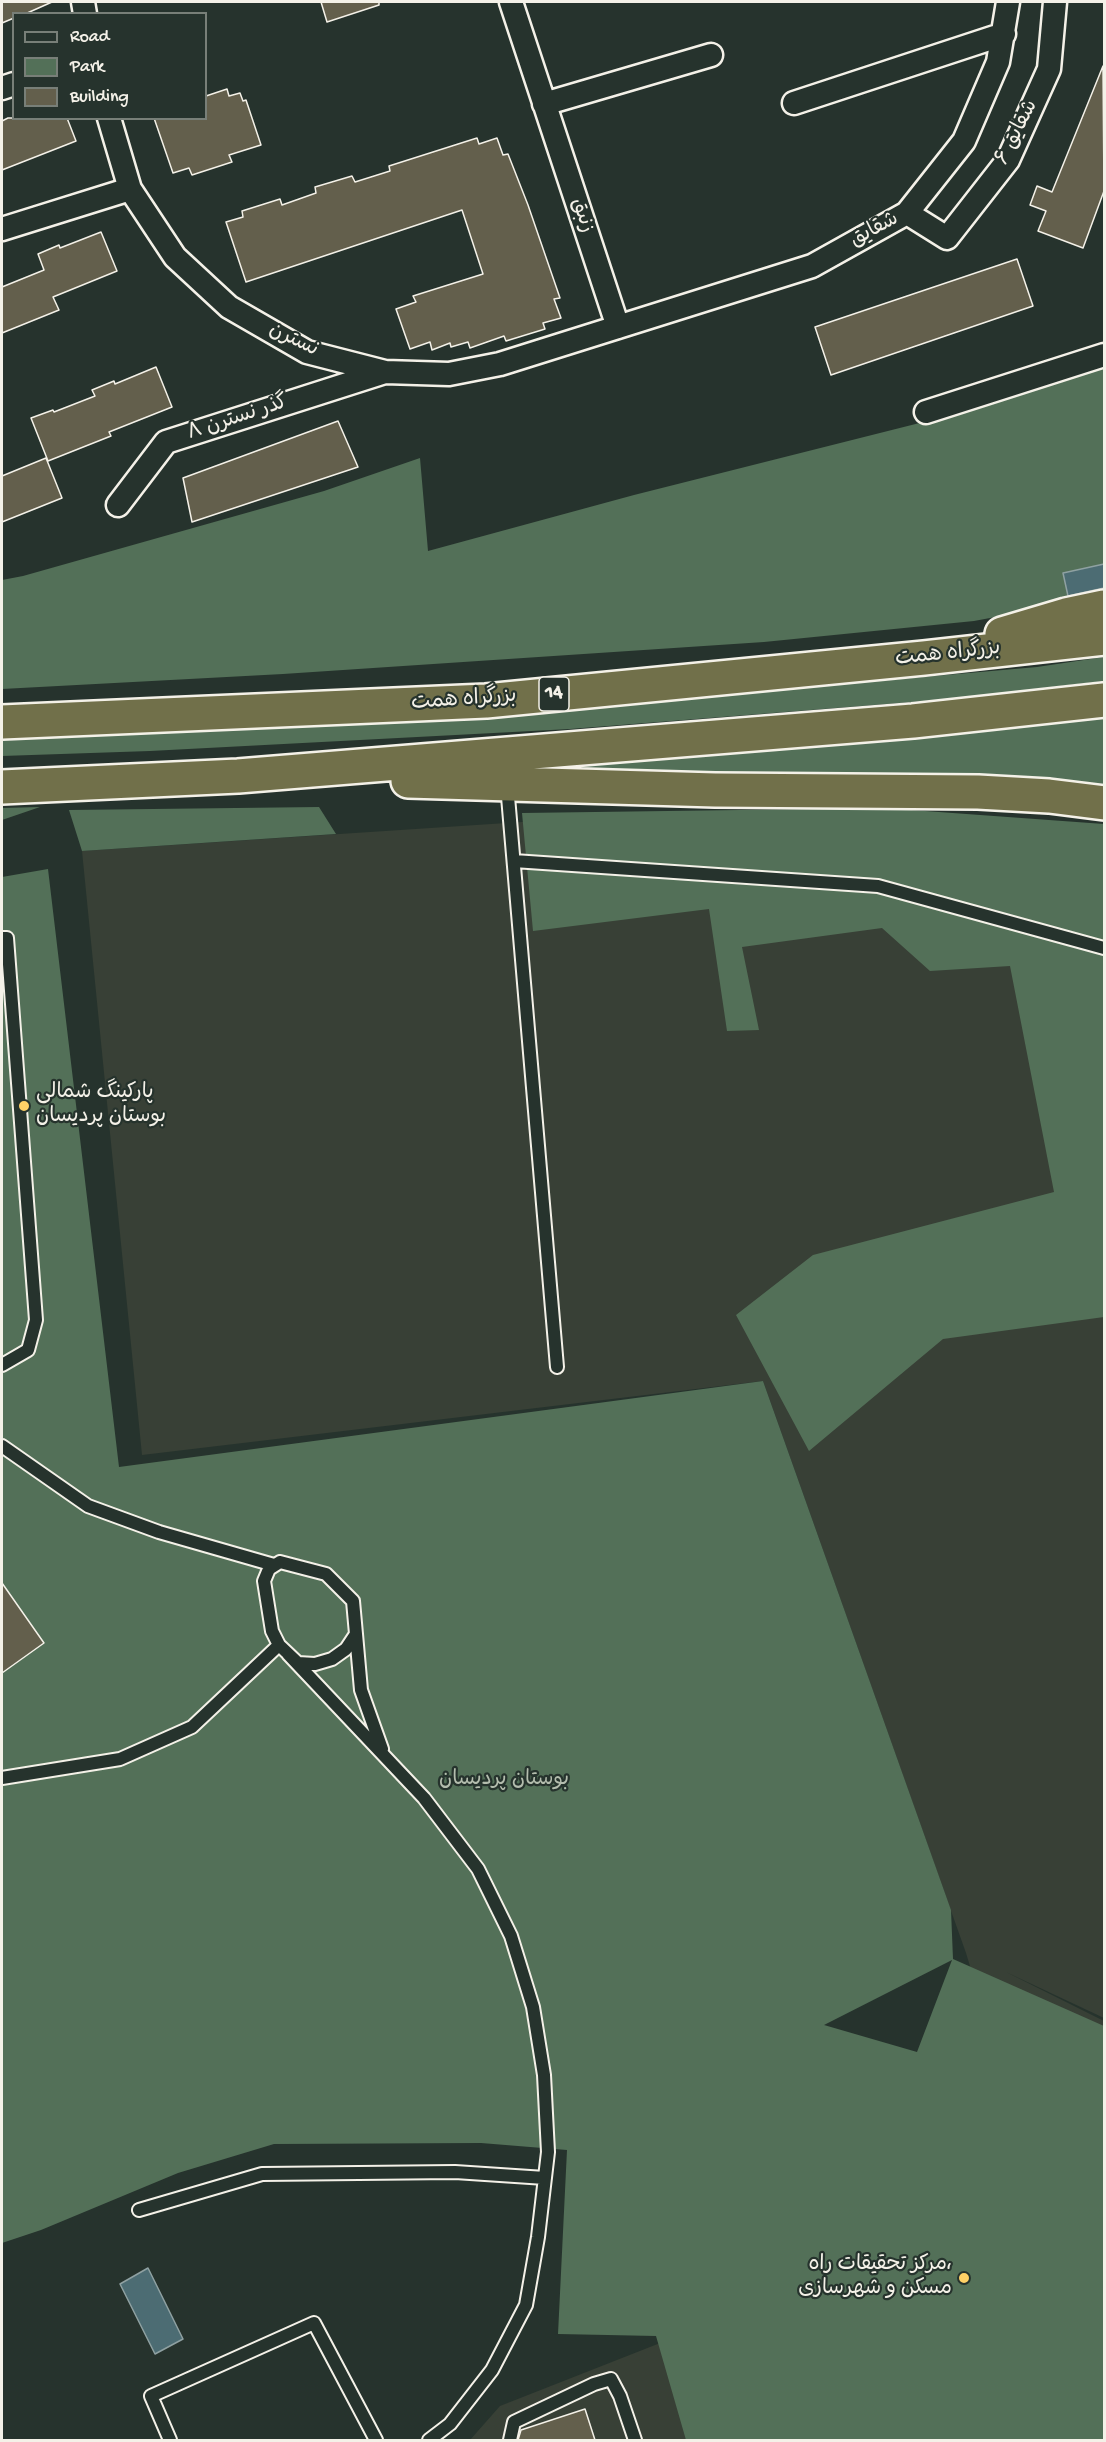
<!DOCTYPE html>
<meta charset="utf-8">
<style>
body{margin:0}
#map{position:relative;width:1106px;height:2442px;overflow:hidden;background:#26332d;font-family:"Gochi Hand",sans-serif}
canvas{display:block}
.frame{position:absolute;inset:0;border:3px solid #f4f1e8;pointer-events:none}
.legend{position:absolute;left:12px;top:12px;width:195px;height:108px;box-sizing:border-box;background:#26332d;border:2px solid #787f78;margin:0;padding:8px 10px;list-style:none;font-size:18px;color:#f4f1e8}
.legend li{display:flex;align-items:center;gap:12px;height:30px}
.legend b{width:30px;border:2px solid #787f78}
</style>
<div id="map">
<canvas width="1106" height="2442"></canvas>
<div class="frame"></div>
<ul class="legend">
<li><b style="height:8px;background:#26332d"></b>Road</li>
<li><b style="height:16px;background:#537058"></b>Park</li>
<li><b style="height:16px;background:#635f4c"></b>Building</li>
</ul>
</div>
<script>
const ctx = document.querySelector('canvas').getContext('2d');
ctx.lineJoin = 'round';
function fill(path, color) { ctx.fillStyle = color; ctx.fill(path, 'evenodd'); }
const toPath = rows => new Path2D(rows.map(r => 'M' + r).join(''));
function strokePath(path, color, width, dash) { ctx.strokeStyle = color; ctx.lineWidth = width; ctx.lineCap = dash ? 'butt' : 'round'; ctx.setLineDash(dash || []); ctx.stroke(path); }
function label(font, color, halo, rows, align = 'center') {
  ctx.font = font + ' "Gochi Hand","Playpen Sans Arabic",sans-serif'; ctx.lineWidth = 4.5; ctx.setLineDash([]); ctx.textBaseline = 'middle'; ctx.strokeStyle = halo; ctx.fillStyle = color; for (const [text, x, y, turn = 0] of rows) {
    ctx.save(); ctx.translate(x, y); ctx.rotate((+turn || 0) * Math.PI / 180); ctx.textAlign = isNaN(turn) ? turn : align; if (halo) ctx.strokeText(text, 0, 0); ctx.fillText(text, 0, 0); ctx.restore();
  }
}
fill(toPath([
 [552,820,1104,901,1104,2018,1006,1972,1104,2021,1104,2440,470,2440,500,2406,1039,2194,966,1953,763,1381,142,1455,82,851]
]), '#384036');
fill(toPath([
 [1104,363,1104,591,1049,607,974,621,764,642,283,674,2,689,2,580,23,576,324,491,420,458,428,551,634,495,983,407],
 [1104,657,1104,681,950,699,570,729,150,751,2,756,2,733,378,718,695,697,1037,667],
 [1104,717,1104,792,467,770,746,751],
 [40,807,2,820,2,808],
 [319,807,336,834,82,851,69,810],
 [884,808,1104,824,1104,1317,943,1339,809,1451,736,1315,813,1255,1054,1192,1010,966,930,971,882,928,742,947,759,1030,727,1031,709,909,533,931,522,813],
 [48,869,119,1467,763,1381,951,1910,953,1959,1104,2026,1104,2440,686,2440,656,2336,558,2334,567,2150,481,2143,274,2144,178,2173,41,2230,2,2243,2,877],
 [952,1960,917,2052,824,2025]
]), '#537058');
const water = toPath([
 [1104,564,1104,588,1068,596,1063,573,1104,564],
 [148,2268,183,2339,155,2354,120,2284,148,2268]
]);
fill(water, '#4c6c73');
strokePath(water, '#8fa1a2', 1.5);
const building = toPath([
 [2,2,52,2,25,14,14,14,14,18,2,23,2,2],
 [321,2,379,2,379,5,327,22,321,2],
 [1103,66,1104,191,1083,248,1038,231,1046,211,1030,205,1037,186,1052,192,1103,66],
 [227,89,229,96,240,93,243,101,246,100,261,145,229,155,232,162,192,175,189,168,173,173,154,118,206,118,206,96,227,89],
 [8,118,67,118,76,141,2,170,2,121,8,118],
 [477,138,479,144,497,138,503,155,508,154,528,205,560,298,554,299,561,318,543,323,545,329,506,341,504,336,470,348,468,342,451,347,450,343,432,350,430,342,410,349,396,309,416,302,413,296,483,274,462,210,246,282,226,222,243,217,242,211,280,199,282,205,316,193,315,187,352,176,355,182,390,171,389,166,477,138],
 [101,232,117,271,53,297,59,310,2,333,2,287,44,270,38,254,59,245,60,248,101,232],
 [1017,259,1033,306,831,375,815,327,1017,259],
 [156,367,172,407,109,432,111,436,48,461,31,418,53,410,54,412,95,396,92,390,114,381,115,384,156,367],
 [338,421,358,467,192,522,183,478,338,421],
 [46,458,62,498,2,522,2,476,46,458],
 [2,1583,44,1643,2,1673,2,1583],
 [585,2409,595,2440,518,2440,521,2430,585,2409]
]);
fill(building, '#635f4c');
strokePath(building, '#f4f1e8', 1.5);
const service = toPath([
 [507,785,557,1367],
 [514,861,878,886,1104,948],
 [2,938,7,938,36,1320,28,1350,2,1365],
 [2,1446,88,1506,159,1532,274,1565],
 [280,1562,326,1574,353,1601,356,1634,346,1649,332,1659,315,1664,298,1663,279,1645,272,1631,264,1581,269,1569,280,1562],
 [356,1634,361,1690,382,1749],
 [288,1654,424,1798,478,1869,511,1936,533,2007,544,2075,548,2152,538,2237,526,2305,492,2370,450,2424,429,2440],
 [2,1778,120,1759,192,1727,279,1645],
 [139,2210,262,2174,455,2172,545,2178],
 [170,2440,151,2396,314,2323,376,2440],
 [510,2440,514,2422,594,2384,611,2379,620,2396,635,2440]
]);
const minor = toPath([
 [83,2,85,14],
 [511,2,618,327],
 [2,88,14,84],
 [794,103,1004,34],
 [544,104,711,55],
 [109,118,130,189,175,257,229,307,307,352,385,372,449,374,500,364,812,266,907,213,964,141,998,62,1008,2],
 [907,213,947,238,1008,160,1049,69,1055,2],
 [2,229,130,189],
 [926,412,1104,355],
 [118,505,166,442,385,372]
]);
const trunk = toPath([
 [1002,634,1066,615,1104,607],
 [2,722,486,701,924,658,1104,638],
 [408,781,715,790,978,792,1049,796,1104,803],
 [2,787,238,776,913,721,1104,700]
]);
strokePath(service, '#f4f1e8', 16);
strokePath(minor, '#f4f1e8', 27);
strokePath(trunk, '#f4f1e8', 38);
strokePath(service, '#26332d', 12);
strokePath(minor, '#26332d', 22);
strokePath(trunk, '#71704a', 33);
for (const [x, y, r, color] of [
 [24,1106,6,"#ffd166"],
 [964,2278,6,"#ffd166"]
]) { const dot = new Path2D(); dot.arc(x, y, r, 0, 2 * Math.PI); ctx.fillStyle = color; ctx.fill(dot); strokePath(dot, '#26332d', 2); }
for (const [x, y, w] of [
 [554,694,30]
]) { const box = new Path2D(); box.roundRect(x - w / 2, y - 17, w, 34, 4.5); ctx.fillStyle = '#26332d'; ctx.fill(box); strokePath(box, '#f4f1e8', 1.5); }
label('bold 20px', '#f4f1e8', null, [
 ["14",554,694]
]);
label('21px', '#f4f1e8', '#26332d', [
 ["شقایق ۶",1018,133,-63],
 ["زنبق",581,216,72],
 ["شقایق",875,231,-29],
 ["نسترن",293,341,26],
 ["گذر نسترن ۸",238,419,-18],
 ["بزرگراه همت",948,655,-6],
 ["بزرگراه همت",464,701,-4]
]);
label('21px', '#f4f1e8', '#26332d', [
 ["پارکینگ شمالی",36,1094],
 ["بوستان پردیسان",36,1118],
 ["مرکز تحقیقات راه،",952,2266,"right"],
 ["مسکن و شهرسازی",952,2290,"right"]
], 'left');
label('21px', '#b4bdae', '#26332d', [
 ["بوستان پردیسان",504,1781]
]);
</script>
